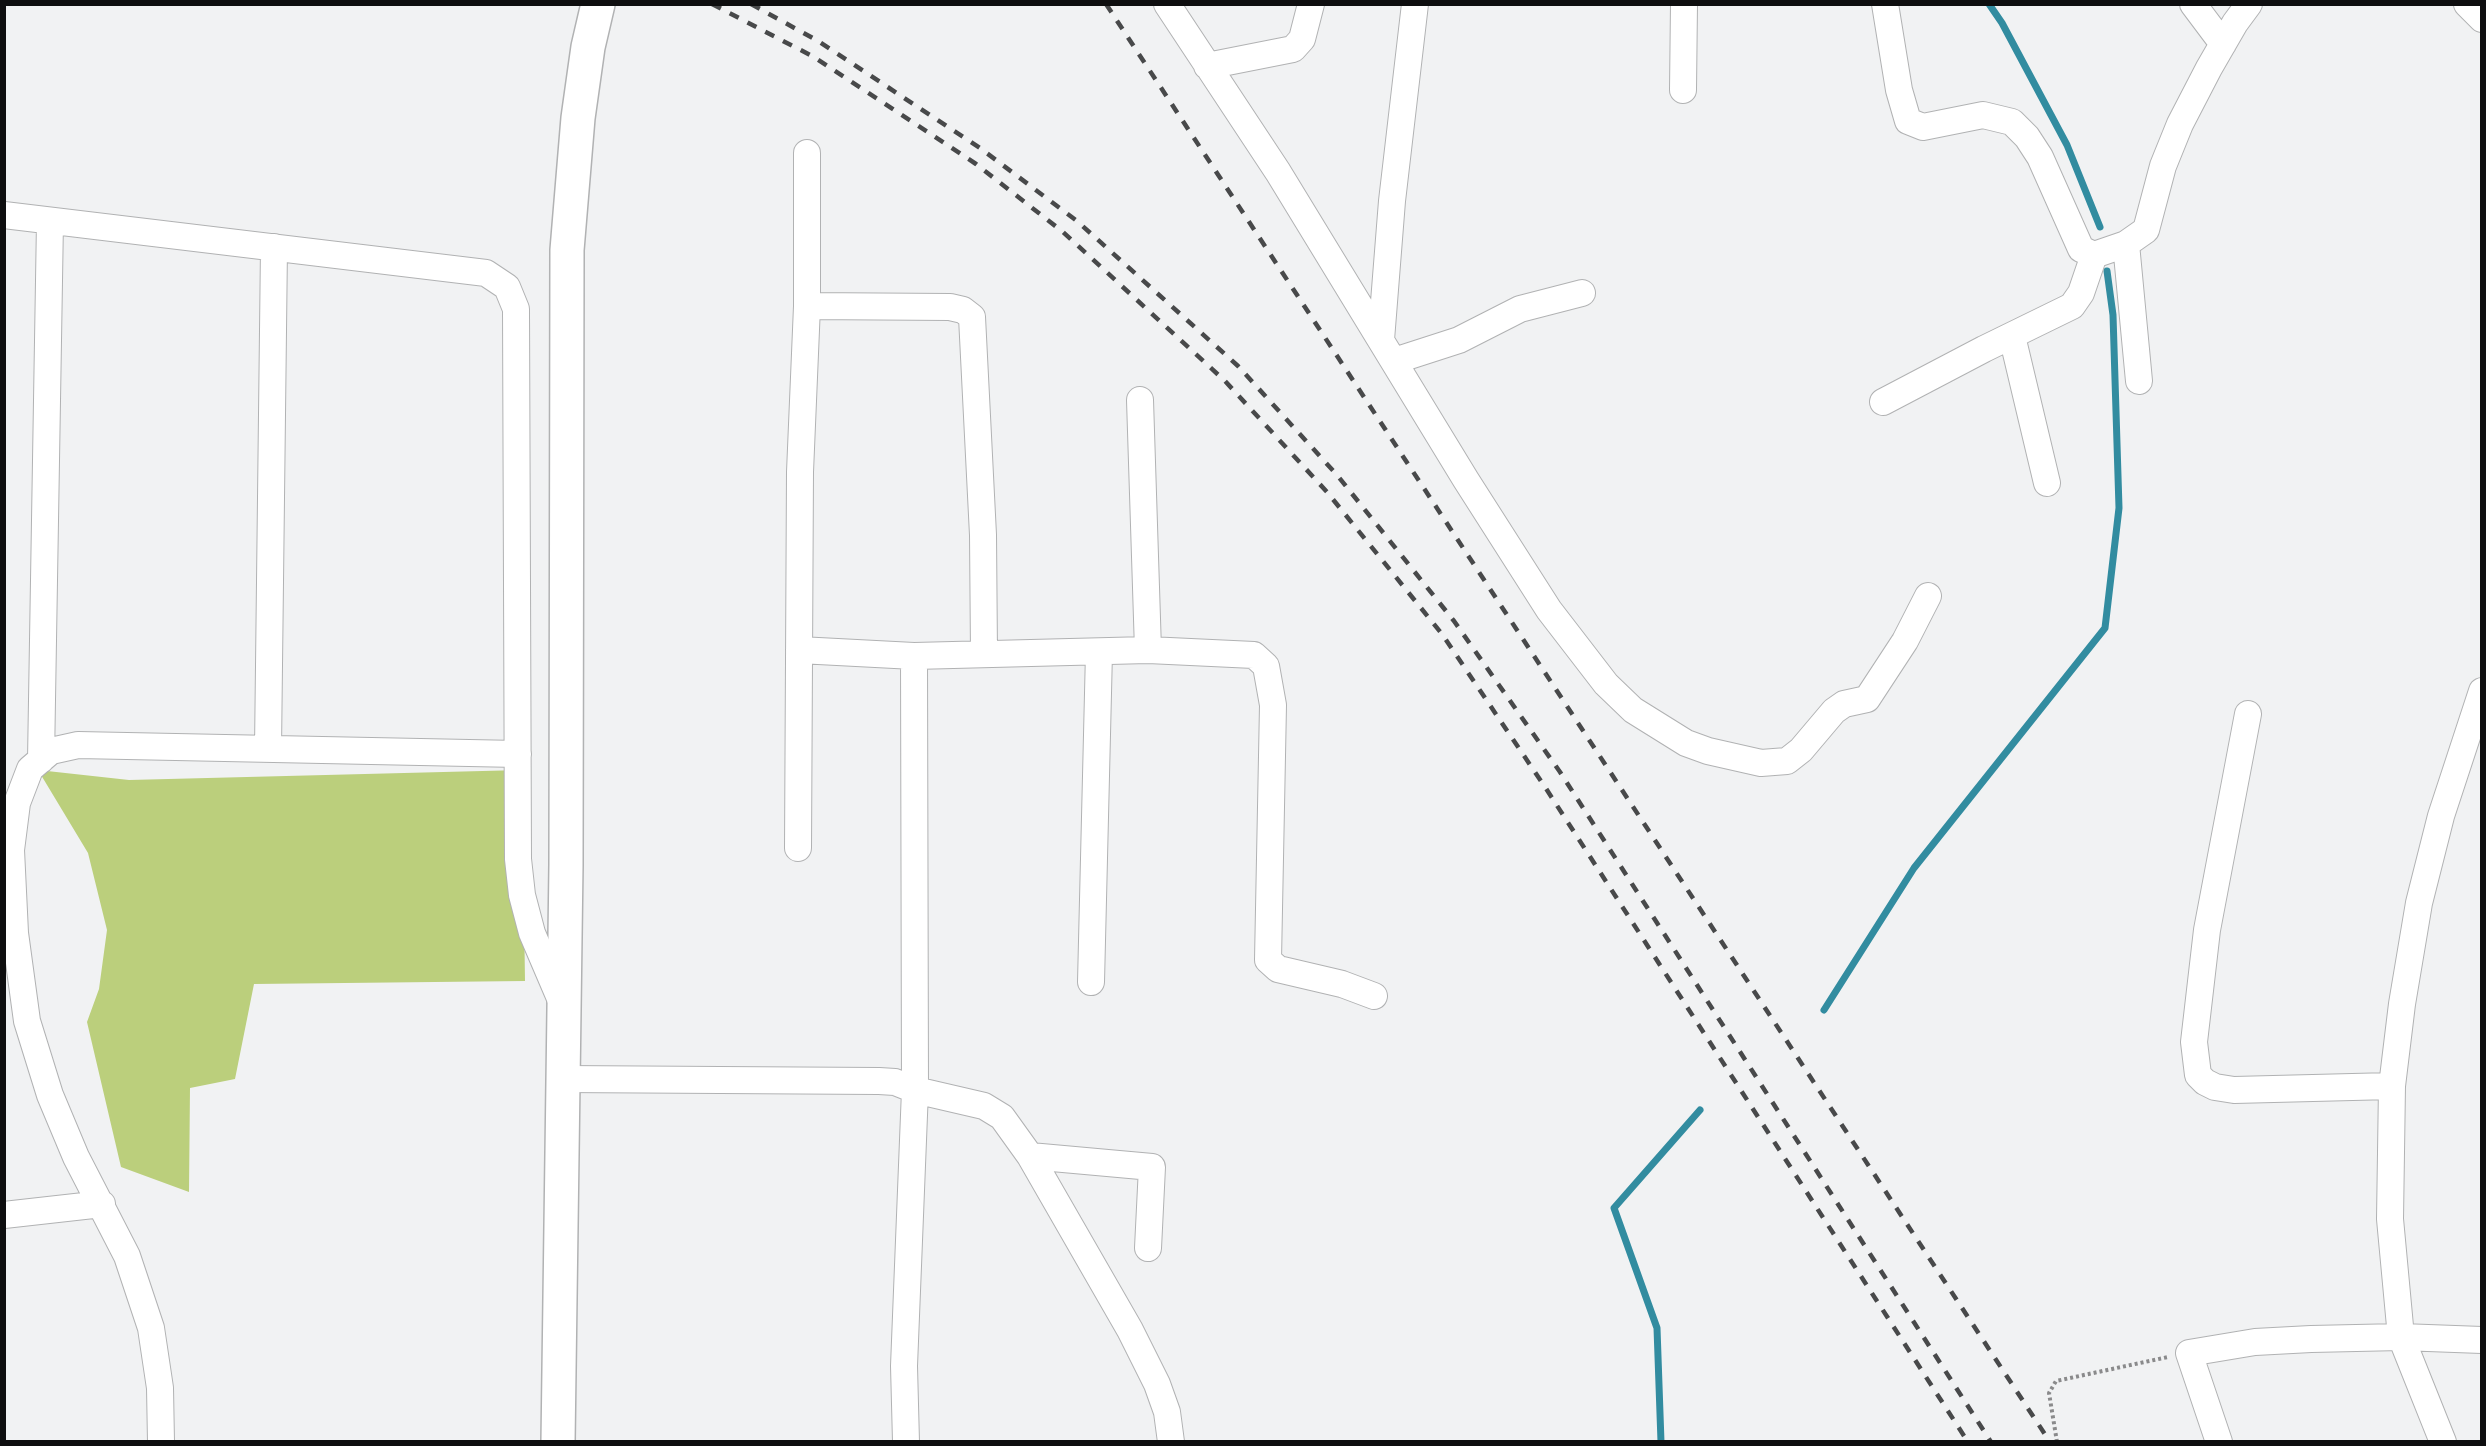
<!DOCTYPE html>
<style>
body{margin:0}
#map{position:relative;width:2486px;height:1446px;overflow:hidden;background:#f1f2f3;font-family:"Nunito Sans",sans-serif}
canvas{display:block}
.frame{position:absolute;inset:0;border:6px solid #0e0e0f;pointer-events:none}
</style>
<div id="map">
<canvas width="2486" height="1446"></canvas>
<div class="frame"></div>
</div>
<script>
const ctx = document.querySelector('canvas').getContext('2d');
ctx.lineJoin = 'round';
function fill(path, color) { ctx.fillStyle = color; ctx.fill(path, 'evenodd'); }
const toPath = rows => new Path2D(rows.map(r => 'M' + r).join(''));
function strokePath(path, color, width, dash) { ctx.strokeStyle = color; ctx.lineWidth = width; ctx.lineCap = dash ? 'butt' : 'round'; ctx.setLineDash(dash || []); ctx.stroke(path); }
fill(toPath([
 [38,770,129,780,522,770,525,981,254,984,235,1079,190,1088,189,1192,121,1167,87,1022,99,989,107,930,88,853]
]), '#bbcf7c');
strokePath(toPath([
 [1989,4,2002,23,2067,145,2100,227],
 [1824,1010,1914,868,2105,628,2119,508,2113,315,2107,271],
 [1661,1442,1657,1328,1614,1208,1700,1110]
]), '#328ca0', 7);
const minor = toPath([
 [1167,4,1278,172,1466,480,1549,610,1606,684,1633,710,1686,743,1708,751,1761,763,1787,761,1801,750,1834,711,1844,704,1867,699,1905,641,1928,596],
 [1885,4,1899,90,1908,121,1923,127,1983,115,2012,122,2027,137,2040,157,2081,249,2094,255,2126,244,2146,230,2163,166,2180,124,2209,68,2235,23,2249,4],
 [2193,4,2223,44],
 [2467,4,2482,19],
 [1207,66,1293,49,1302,39,1311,4],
 [1683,90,1684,4],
 [4,215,486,273,507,287,516,309,518,859,522,895,532,933,562,1003],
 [2126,244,2139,381],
 [807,306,950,307,963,310,972,317,983,535,984,654],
 [2012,336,2047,483],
 [1381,340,1392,201,1415,4],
 [1394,361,1459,340,1520,309,1582,293],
 [1140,400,1148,650],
 [1883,402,1984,349,2072,306,2081,293,2094,255],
 [799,650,914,656,1148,650,1254,655,1266,666,1273,705,1268,960,1278,969,1342,984,1374,996],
 [914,656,915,1090,984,1106,1002,1117,1030,1156,1130,1330,1157,1384,1167,1412,1171,1442],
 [2248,714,2207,930,2194,1042,2198,1075,2205,1082,2215,1087,2234,1090,2392,1086],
 [268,749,274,247],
 [41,760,50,221],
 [798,848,800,472,807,306,807,153],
 [1091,982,1099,652],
 [562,1079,879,1081,895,1082,915,1090,904,1366,906,1442],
 [1030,1156,1152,1167,1148,1248],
 [4,1215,102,1204],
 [161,1442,160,1388,151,1328,127,1256,76,1157,50,1095,27,1021,15,933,11,850,17,803,30,769,51,751,78,745,518,754],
 [2219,1442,2189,1353,2255,1342,2311,1339,2401,1337,2482,1340],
 [2443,1442,2401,1337,2390,1219,2392,1086,2402,1004,2419,903,2441,816,2482,691]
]);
const tertiary = toPath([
 [558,1442,566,865,567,250,578,118,588,47,598,4]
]);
strokePath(minor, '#b1b2b3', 28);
strokePath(tertiary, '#b1b2b3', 36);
strokePath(toPath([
 [2057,1442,2049,1393,2056,1381,2168,1357]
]), '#8a8a8b', 4, [3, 3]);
strokePath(minor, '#fff', 26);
strokePath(tertiary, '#fff', 33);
strokePath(toPath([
 [712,4,814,57,976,164,1063,232,1225,381,1327,492,1442,634,1545,787,1968,1442],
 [751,4,818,41,980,148,1077,221,1238,366,1337,475,1454,621,1560,772,1991,1442],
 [1106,4,2050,1442]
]), '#48494a', 4.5, [10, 10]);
</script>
